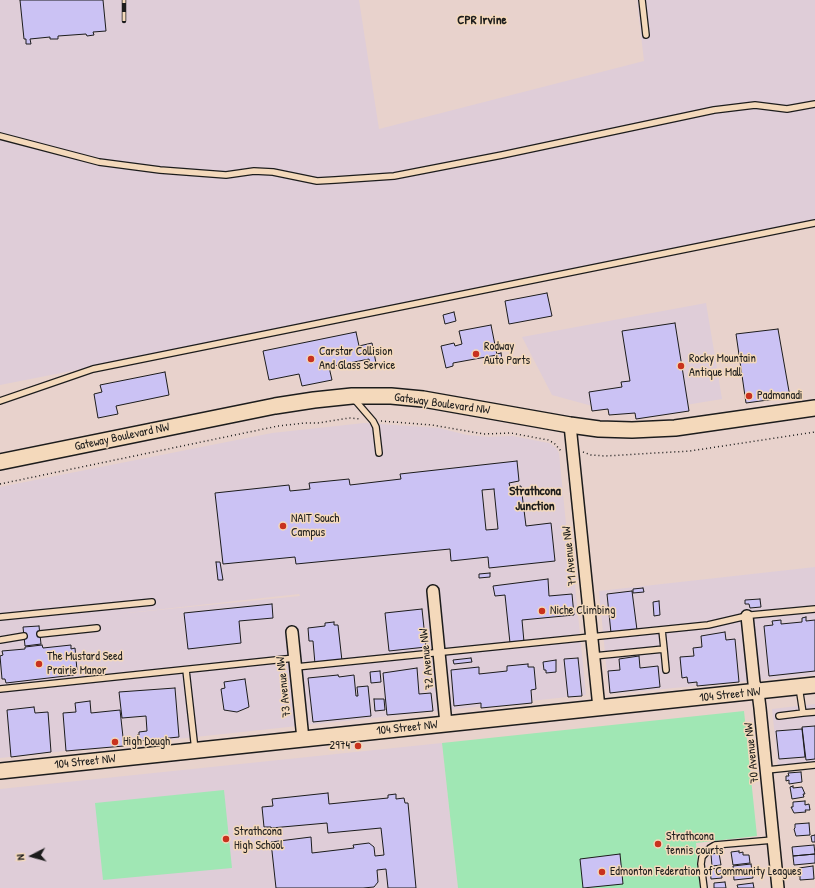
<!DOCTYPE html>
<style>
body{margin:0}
#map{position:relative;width:815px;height:888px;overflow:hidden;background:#e8d2cc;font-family:"Patrick Hand",sans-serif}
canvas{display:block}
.north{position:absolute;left:12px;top:836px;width:40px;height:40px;-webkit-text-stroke:3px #f4d9bb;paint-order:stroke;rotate:264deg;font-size:11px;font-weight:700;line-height:16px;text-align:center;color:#1c1c1c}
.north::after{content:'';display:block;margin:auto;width:14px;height:18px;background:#1c1c1c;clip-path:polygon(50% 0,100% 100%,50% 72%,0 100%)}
</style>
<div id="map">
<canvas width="815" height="888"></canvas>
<div class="north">N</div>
</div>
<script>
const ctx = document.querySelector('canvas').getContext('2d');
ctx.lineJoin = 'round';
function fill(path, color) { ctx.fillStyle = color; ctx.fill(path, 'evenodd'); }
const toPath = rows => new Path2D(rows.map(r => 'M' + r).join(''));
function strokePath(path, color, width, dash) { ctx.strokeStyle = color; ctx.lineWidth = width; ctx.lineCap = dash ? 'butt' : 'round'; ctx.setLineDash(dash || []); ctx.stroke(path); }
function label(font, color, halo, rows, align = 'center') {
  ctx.font = font + ' "Patrick Hand",sans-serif'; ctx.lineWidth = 3; ctx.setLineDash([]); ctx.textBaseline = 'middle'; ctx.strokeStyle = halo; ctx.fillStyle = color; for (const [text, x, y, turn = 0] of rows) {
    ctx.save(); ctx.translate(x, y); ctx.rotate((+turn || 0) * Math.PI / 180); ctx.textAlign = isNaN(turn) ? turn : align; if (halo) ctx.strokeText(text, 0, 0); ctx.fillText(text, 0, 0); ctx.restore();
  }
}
fill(toPath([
 [0,0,359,0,379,129,644,61,637,0,815,0,815,225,0,385],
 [706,303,722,399,625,415,552,395,522,337],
 [364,423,439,428,467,435,489,437,512,436,549,443,556,448,559,453,570,565,573,565,586,695,0,758,0,487,272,433],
 [299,594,300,596,118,614],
 [815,567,815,675,609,694,599,591],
 [815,704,815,762,778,766,772,709],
 [442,743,458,888,0,888,0,789]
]), '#dfcdd8');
fill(toPath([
 [744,711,757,836,696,843,700,888,458,888,442,743],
 [224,790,232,868,103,880,95,803]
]), '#a0e7b4');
const building = toPath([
 [20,0,103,0,106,31,93,32,94,35,87,36,86,34,58,36,58,39,50,39,50,37,30,39,31,44,26,44,26,39,24,39,20,0],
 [547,293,552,316,509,324,505,301,547,293],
 [454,312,456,321,445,324,443,315,454,312],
 [675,323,689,411,636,419,635,413,609,415,608,409,592,411,589,392,622,387,621,382,630,381,622,331,675,323],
 [491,325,497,355,453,363,453,366,446,368,441,346,454,343,455,346,462,344,459,331,491,325],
 [778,329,790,397,746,403,736,334,778,329],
 [356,332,359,346,372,343,376,363,370,365,369,359,329,367,332,380,302,386,299,374,269,380,263,351,356,332],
 [501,353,502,360,498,361,497,354,501,353],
 [165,372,169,395,116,406,118,414,98,418,94,394,102,392,100,385,165,372],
 [517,461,519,481,509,483,510,487,521,486,526,526,551,523,555,561,489,568,488,557,451,561,450,549,296,564,295,557,223,564,215,493,289,485,290,491,310,489,309,483,349,479,350,485,401,479,400,474,517,461],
 [494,489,498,529,486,530,482,490,494,489],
 [216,562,220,562,223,580,218,580,216,562],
 [490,573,490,577,479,578,479,574,490,573],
 [548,579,549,596,572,594,574,615,522,620,524,642,510,643,505,595,495,596,493,586,548,579],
 [643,588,644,592,633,593,633,589,643,588],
 [632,591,637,630,611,633,607,594,632,591],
 [760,599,761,607,750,608,749,604,745,604,745,600,760,599],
 [659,601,660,615,654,616,653,602,659,601],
 [272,604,273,618,239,621,241,643,188,649,184,613,272,604],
 [422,609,426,647,389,651,385,613,422,609],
 [806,617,806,621,815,620,815,671,769,676,764,626,773,625,772,621,781,620,781,624,802,622,802,618,806,617],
 [334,622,334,625,338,625,342,661,315,664,313,641,309,641,308,628,325,626,325,623,334,622],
 [39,626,41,644,25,646,23,627,39,626],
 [725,632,726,640,735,639,739,682,697,686,697,682,688,683,687,677,682,678,680,657,694,656,693,648,702,647,701,636,725,632],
 [42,645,43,648,71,645,71,649,75,648,77,670,74,671,74,675,6,683,5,679,2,679,0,656,3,655,2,651,25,649,25,647,42,645],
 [639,656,640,668,658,666,660,687,610,693,608,671,620,670,619,659,639,656],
 [471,658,472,662,454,664,453,660,471,658],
 [578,658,582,696,568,697,564,659,578,658],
 [556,660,556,672,546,673,546,670,544,670,543,662,556,660],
 [528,664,528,667,534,667,536,689,531,690,532,703,481,708,481,703,454,706,451,670,479,667,479,674,507,671,507,666,528,664],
 [417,668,419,694,431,693,433,711,387,715,383,673,417,668],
 [380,671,381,682,371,683,370,672,380,671],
 [338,675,339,677,354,675,356,696,358,696,357,687,368,686,371,716,313,722,308,678,338,675],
 [245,679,249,707,237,712,224,710,221,689,225,688,224,682,245,679],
 [175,688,179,737,139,741,137,735,139,735,139,732,147,731,146,716,122,718,119,692,175,688],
 [374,699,384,699,385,710,375,711,374,699],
 [90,701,91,713,120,710,124,746,66,751,63,713,76,712,75,703,90,701],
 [34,707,35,713,48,712,51,752,11,757,7,710,34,707],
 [815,726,815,759,806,760,802,727,815,726],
 [802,729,805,757,779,759,776,731,802,729],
 [801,772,802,782,789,784,789,780,786,781,786,776,789,776,788,773,801,772],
 [793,786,793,788,802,787,805,794,803,794,804,797,792,799,790,787,793,786],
 [328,793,329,804,388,798,388,795,396,794,396,799,404,798,405,803,408,803,416,888,388,888,386,869,377,870,378,882,374,887,363,888,276,888,271,842,311,837,312,853,354,848,353,845,369,843,374,847,375,856,384,855,381,828,328,833,327,823,271,828,271,827,264,827,262,807,273,806,272,799,328,793],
 [805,801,805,805,809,804,810,810,805,810,806,812,794,813,791,807,793,807,793,802,805,801],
 [809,823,810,835,796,836,794,829,795,828,795,824,809,823],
 [815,835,815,842,812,842,811,836,815,835],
 [814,845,815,854,793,856,792,847,814,845],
 [739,851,739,853,743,852,743,855,749,855,750,863,733,865,731,852,739,851],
 [719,853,721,865,712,866,711,854,719,853],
 [620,854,623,884,583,888,580,859,620,854],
 [815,854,815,863,794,865,793,856,815,854],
 [751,864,753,878,734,880,733,866,751,864],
 [813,866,814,879,800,880,800,876,798,876,799,868,813,866],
 [721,868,722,878,711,879,710,869,721,868],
 [725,882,726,888,714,888,714,883,725,882],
 [753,883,754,888,738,888,737,885,753,883]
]);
fill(building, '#cbc2f4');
strokePath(building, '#1c1c1c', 1);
const service = toPath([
 [642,0,646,35],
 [0,136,99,162,160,170,226,175,254,171,273,172,317,181,335,180,394,176,502,155,714,110,755,105,787,109,815,104],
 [354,399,373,421,376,427,379,453],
 [0,401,93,369,815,223],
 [0,617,152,602],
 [662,630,664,649],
 [40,634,97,628],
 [0,640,24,636],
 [594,656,664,649,666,670],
 [296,667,708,625,751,615,815,609],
 [186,670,195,750],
 [799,687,803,713,815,712],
 [0,689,295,658],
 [779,716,803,713],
 [767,770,815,765],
 [704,888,701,864,702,857,710,848,715,845,773,840]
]);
const minor = toPath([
 [570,425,599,708],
 [433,591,446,724],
 [747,616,754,683,758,692,760,708,778,888],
 [292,632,303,739]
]);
const secondary = toPath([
 [0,462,275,406,314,400,352,396,391,396,423,399,570,425,599,429,632,430,675,428,815,408],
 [0,771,815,685]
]);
strokePath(service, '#1c1c1c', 8);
strokePath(minor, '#1c1c1c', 14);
strokePath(secondary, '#1c1c1c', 18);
strokePath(toPath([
 [381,421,432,425,484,434,511,433,548,440,554,443,561,451,563,451],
 [583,452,591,455,605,456,690,451,815,432],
 [0,484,278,426,305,423,318,423,349,418,361,419]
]), '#1c1c1c', 1.5, [1, 3]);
strokePath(service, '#f4d9bb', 5.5);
strokePath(minor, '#f4d9bb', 11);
strokePath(secondary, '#f4d9bb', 15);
const rail = toPath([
 [124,21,124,0]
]);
strokePath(rail, '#1c1c1c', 4.5);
strokePath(rail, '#f4d9bb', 3, [9]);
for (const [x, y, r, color] of [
 [476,354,4,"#c8321e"],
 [311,359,4,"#c8321e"],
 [681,366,4,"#c8321e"],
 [749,396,4,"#c8321e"],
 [283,526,4,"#c8321e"],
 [542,611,4,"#c8321e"],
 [39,664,4,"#c8321e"],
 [115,742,4,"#c8321e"],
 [358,746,4,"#c8321e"],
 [226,839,4,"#c8321e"],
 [658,844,4,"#c8321e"],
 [602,872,4,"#c8321e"]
]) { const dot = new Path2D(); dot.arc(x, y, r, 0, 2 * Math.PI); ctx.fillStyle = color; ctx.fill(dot); strokePath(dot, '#f4d9bb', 1.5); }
label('12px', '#1c1c1c', '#f4d9bb', [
 ["Rodway",484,347],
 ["Auto Parts",484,361],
 ["Carstar Collision",319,352],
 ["And Glass Service",319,366],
 ["Rocky Mountain",689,359],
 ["Antique Mall",689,373],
 ["Padmanadi",757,396],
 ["NAIT Souch",291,519],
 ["Campus",291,533],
 ["Niche Climbing",550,611],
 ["The Mustard Seed",47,657],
 ["Prairie Manor",47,671],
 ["High Dough",123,742],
 ["2974",350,746,"right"],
 ["Strathcona",234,832],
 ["High School",234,846],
 ["Strathcona",666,837],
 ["tennis courts",666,851],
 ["Edmonton Federation of Community Leagues",610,872]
], 'left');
label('12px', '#1c1c1c', '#f4d9bb', [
 ["Gateway Boulevard NW",442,404,8],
 ["Gateway Boulevard NW",122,437,-12],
 ["71 Avenue NW",570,556,-96],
 ["72 Avenue NW",427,659,-96],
 ["73 Avenue NW",284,687,-96],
 ["104 Street NW",730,695,-6],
 ["104 Street NW",407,728,-6],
 ["70 Avenue NW",752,753,-96],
 ["104 Street NW",85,762,-6]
]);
label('bold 13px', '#1c1c1c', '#f4d9bb', [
 ["CPR Irvine",482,21],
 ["Strathcona",535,492],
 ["Junction",535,507]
]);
</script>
